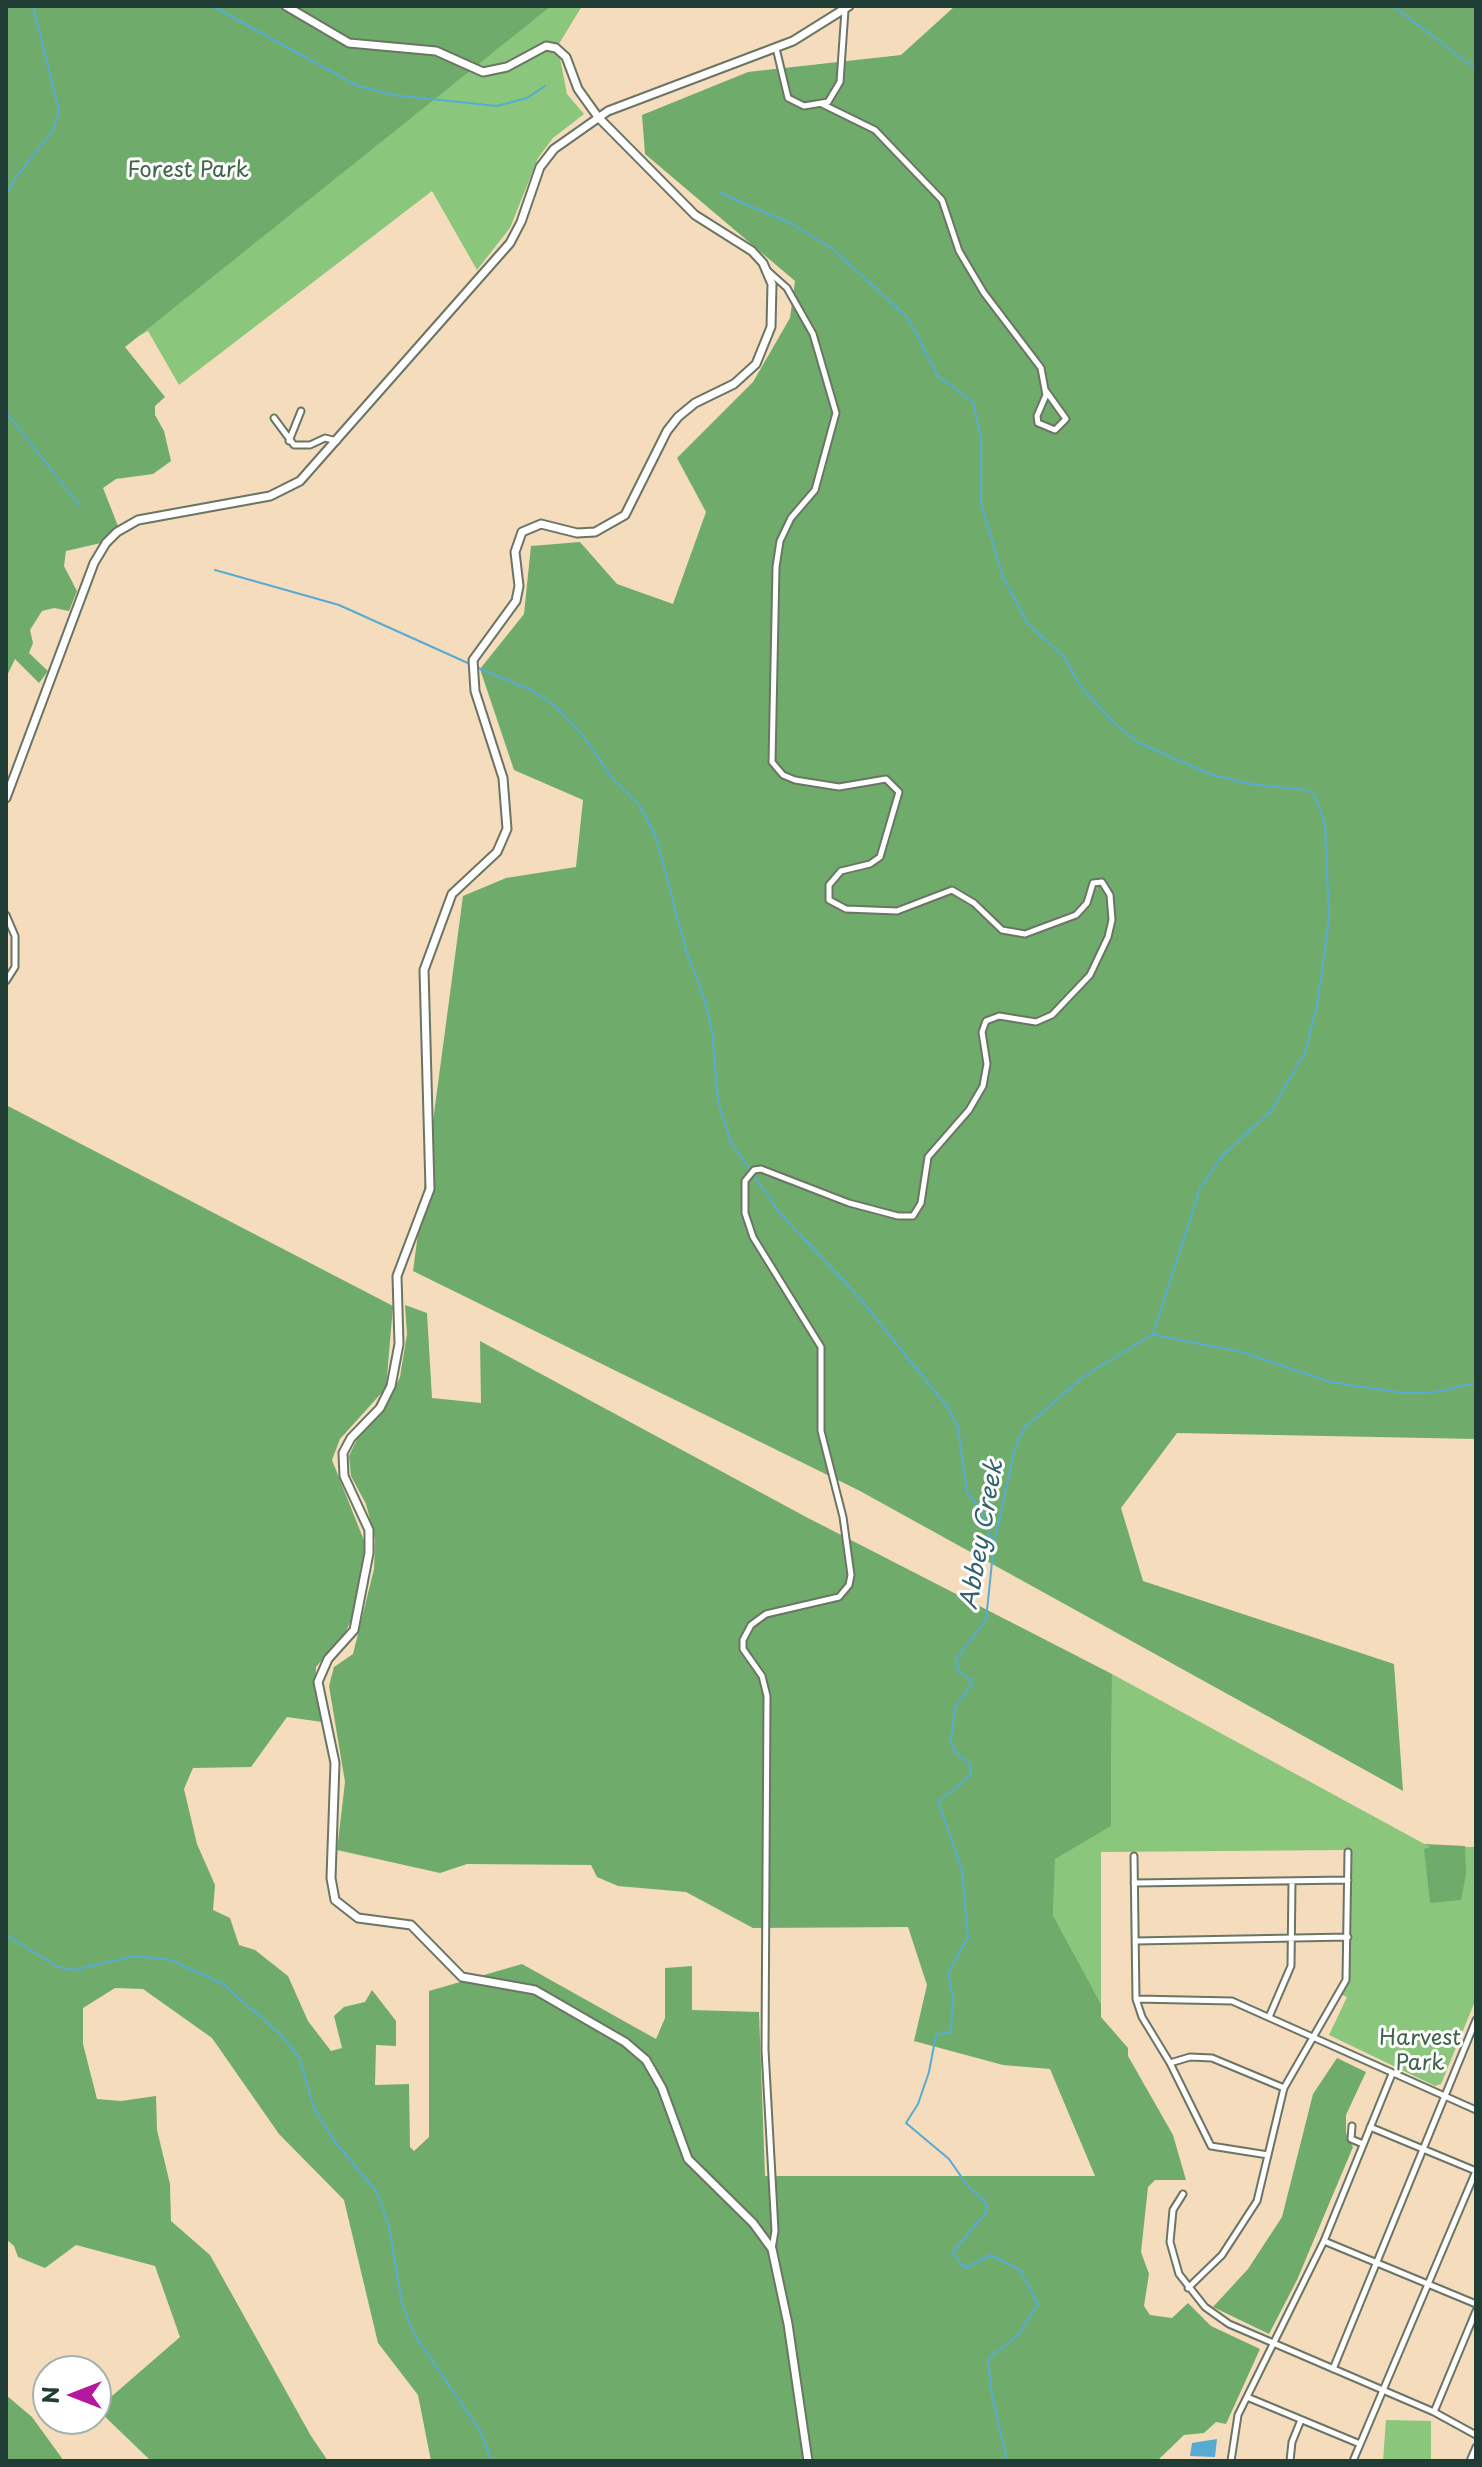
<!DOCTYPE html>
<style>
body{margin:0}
#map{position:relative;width:1482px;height:2467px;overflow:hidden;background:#f4dcbd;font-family:"Playpen Sans",sans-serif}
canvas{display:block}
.frame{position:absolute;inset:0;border:8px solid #1f3d34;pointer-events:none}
.north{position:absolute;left:32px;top:2355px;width:80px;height:80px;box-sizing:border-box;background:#fff;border:2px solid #a5b1ae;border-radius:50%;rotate:270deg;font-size:22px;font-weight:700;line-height:32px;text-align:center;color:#1f3d34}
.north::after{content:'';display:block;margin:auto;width:28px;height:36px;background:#b5179e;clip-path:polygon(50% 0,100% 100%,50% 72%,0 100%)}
</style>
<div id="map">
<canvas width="1482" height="2467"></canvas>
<div class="frame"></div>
<div class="north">N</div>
</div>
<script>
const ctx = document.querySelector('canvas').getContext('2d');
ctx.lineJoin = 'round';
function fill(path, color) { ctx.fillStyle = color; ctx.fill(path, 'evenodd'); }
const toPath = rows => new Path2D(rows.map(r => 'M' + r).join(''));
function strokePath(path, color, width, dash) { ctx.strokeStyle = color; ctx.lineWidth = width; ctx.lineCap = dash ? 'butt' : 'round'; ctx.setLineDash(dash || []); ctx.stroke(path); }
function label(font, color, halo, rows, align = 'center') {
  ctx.font = font + ' "Playpen Sans",sans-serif'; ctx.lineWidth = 6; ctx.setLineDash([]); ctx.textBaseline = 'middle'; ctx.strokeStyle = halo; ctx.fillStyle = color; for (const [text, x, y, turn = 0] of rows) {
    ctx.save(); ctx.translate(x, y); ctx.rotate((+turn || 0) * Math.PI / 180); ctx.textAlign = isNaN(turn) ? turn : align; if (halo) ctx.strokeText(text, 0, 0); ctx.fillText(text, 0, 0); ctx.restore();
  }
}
fill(toPath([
 [6,6,582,6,554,52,560,58,567,94,584,114,553,138,538,158,510,228,477,270,432,191,179,385,148,331,32,396],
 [1112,1674,1430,1847,1476,1847,1476,1999,1441,2084,1435,2086,1329,2035,1347,1997,1340,1994,1346,1977,1347,1850,1101,1852,1101,2004,1053,1920,1054,1859,1111,1825],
 [1386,2420,1431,2421,1431,2461,1383,2461]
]), '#8ac77d');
fill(toPath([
 [6,6,551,6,125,347,165,397,155,406,155,415,164,431,171,461,153,474,116,479,103,488,118,526,101,543,66,551,64,566,77,591,69,611,54,608,42,611,30,630,33,643,29,653,48,671,39,683,15,659,6,678],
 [955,6,1476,6,1476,1439,1177,1433,1121,1508,1143,1581,1394,1664,1403,1791,860,1491,413,1271,463,896,506,878,576,867,583,800,514,770,480,669,524,614,531,546,580,542,617,584,673,604,706,512,677,458,753,382,790,318,795,281,645,154,642,115,748,72,901,55],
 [6,1105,393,1306,386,1388,340,1439,332,1460,365,1543,355,1612,345,1633,316,1667,315,1691,322,1722,287,1717,251,1767,193,1768,184,1789,197,1844,215,1885,213,1910,230,1918,239,1945,255,1950,288,1976,308,2021,331,2051,342,2048,334,2016,344,2007,365,2002,372,1990,396,2021,396,2046,376,2045,375,2085,409,2084,410,2147,414,2151,429,2137,429,1991,522,1964,656,2039,665,2018,665,1968,692,1966,692,2010,759,2012,765,2176,1095,2176,1050,2069,1003,2065,914,2041,927,1985,908,1927,753,1928,686,1892,618,1886,597,1877,591,1865,467,1864,440,1873,337,1850,345,1782,329,1686,334,1667,353,1654,374,1569,375,1539,366,1504,351,1476,349,1456,358,1437,385,1409,400,1377,407,1334,405,1305,427,1313,432,1398,481,1403,480,1341,808,1518,1112,1674,1111,1826,1055,1859,1053,1916,1101,2004,1101,2017,1128,2048,1128,2056,1173,2135,1186,2180,1155,2180,1148,2187,1141,2252,1149,2274,1144,2306,1150,2315,1172,2318,1188,2303,1211,2326,1260,2349,1226,2424,1216,2422,1204,2433,1184,2435,1157,2461,431,2461,418,2395,378,2343,344,2200,279,2134,212,2038,143,1989,115,1988,83,2008,83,2044,97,2099,121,2101,156,2096,157,2130,170,2184,171,2221,210,2255,311,2436,328,2461,151,2461,97,2409,180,2337,155,2266,76,2245,45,2268,18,2257,14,2246,6,2239],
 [1424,1844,1465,1846,1466,1874,1461,1900,1430,1903,1424,1849,1430,1847],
 [1337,2058,1366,2072,1346,2115,1346,2133,1353,2147,1297,2280,1269,2334,1213,2307,1248,2269,1282,2217,1313,2094],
 [6,2395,32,2417,64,2461,6,2461]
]), '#6fac6c');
fill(toPath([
 [1217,2439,1215,2457,1190,2456,1192,2443]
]), '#57abd3');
strokePath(toPath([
 [212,6,358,86,393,95,497,106,527,98,545,86],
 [1393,6,1476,69],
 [720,193,790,223,833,249,908,318,938,376,973,402,981,437,981,504,1003,577,1027,623,1064,657,1081,687,1113,722,1139,743,1213,775,1251,784,1307,790,1315,796,1325,825,1329,918,1317,1006,1305,1052,1272,1110,1222,1156,1200,1188,1153,1334,1083,1377,1024,1428,1015,1448,994,1543,986,1620,956,1659,959,1672,971,1679,972,1684,955,1707,951,1741,955,1752,970,1764,971,1775,938,1802,962,1870,968,1937,948,1973,953,1995,951,2032,936,2035,929,2072,918,2104,906,2123,949,2159,967,2185,987,2204,987,2211,952,2253,965,2268,991,2255,1020,2270,1038,2304,1017,2336,988,2359,992,2395,1007,2461],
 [6,195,14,180,53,130,59,111,33,6],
 [6,412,80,506],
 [215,570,339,605,470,664],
 [476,667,531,690,554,705,580,732,614,780,640,806,656,837,687,954,703,994,712,1030,718,1102,731,1142,779,1212,857,1295,949,1409,958,1428,967,1492,981,1510,993,1542],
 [1154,1335,1243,1352,1330,1382,1404,1393,1435,1392,1476,1383],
 [6,1935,58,1967,73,1970,135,1956,171,1960,223,1984,279,2033,299,2057,314,2108,335,2142,377,2192,389,2227,402,2303,414,2334,481,2432,491,2461]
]), '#57abd3', 2);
const minor = toPath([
 [776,48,788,98,804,106,828,102,840,82,845,10],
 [822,104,875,130,942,200,959,251,984,293,1041,368,1046,395,1037,416,1038,423,1055,430,1066,419,1046,391],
 [768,271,787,288,813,334,836,413,815,490,791,518,780,541,776,567,772,762,783,775,795,780,839,787,886,779,899,792,880,857,870,864,841,871,829,885,829,900,846,909,897,911,952,890,974,903,1002,930,1025,934,1076,915,1087,903,1093,883,1102,882,1110,895,1112,920,1108,937,1090,975,1052,1015,1036,1022,999,1016,986,1021,982,1032,987,1064,983,1086,969,1110,928,1157,921,1203,913,1216,898,1216,849,1203,761,1169,754,1170,745,1181,745,1213,753,1237,821,1347,821,1431,843,1517,851,1575,849,1585,839,1597,766,1614,751,1625,743,1640,743,1649,762,1676,767,1696,765,2050,775,2231,772,2249],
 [274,418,294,445,310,445,325,438,337,441],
 [289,441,301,411],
 [6,915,15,936,15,967,6,981],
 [1134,1856,1136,1999,1142,2017,1170,2063,1211,2146,1268,2155],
 [1134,1883,1348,1880],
 [1135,1941,1348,1937],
 [1136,1999,1232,2001,1476,2110],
 [1269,2017,1291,1966,1292,1881],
 [1170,2063,1190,2057,1212,2058,1284,2088],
 [1352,2126,1351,2139,1363,2144],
 [1370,2127,1476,2171],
 [1183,2194,1173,2210,1170,2242,1179,2274,1205,2307,1229,2324,1434,2412,1476,2435],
 [1324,2241,1476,2304],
 [1188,2288,1222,2255,1257,2201,1284,2088,1346,1980,1348,1852],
 [1333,2369,1476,2020],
 [1247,2397,1360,2444],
 [1434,2412,1476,2311],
 [1231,2461,1238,2415,1324,2241,1392,2074],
 [1290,2461,1292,2442,1301,2420],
 [1353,2461,1476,2171],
 [1470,2461,1476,2447]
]);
const secondary = toPath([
 [286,6,349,43,436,51,483,72,507,67,546,46,556,48,566,57,578,89,598,117,695,215,752,251,763,263,772,284,771,327,756,364,734,384,695,403,678,417,667,431,625,515,595,532,577,533,541,524,522,532,515,552,519,586,516,601,473,660,475,691,503,778,507,829,497,852,452,894,424,970,430,1189,397,1276,399,1344,391,1386,380,1408,351,1438,343,1453,344,1476,369,1530,369,1553,354,1630,328,1659,318,1682,335,1763,331,1878,335,1900,358,1918,411,1925,462,1977,535,1990,625,2042,646,2060,662,2088,688,2159,753,2223,772,2249,788,2324,808,2461],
 [6,798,94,563,106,543,117,532,138,520,270,496,300,481,510,243,521,222,540,167,554,149,608,111,793,41,849,6]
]);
strokePath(minor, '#6a7564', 9);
strokePath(secondary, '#6a7564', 11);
strokePath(minor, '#fff', 5);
strokePath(secondary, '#fff', 7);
label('22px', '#3f664a', '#fff', [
 ["Forest Park",188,171],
 ["Harvest",1420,2039],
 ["Park",1420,2064]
]);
label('italic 24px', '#33646c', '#fff', [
 ["Abbey Creek",983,1535,-80]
]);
</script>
